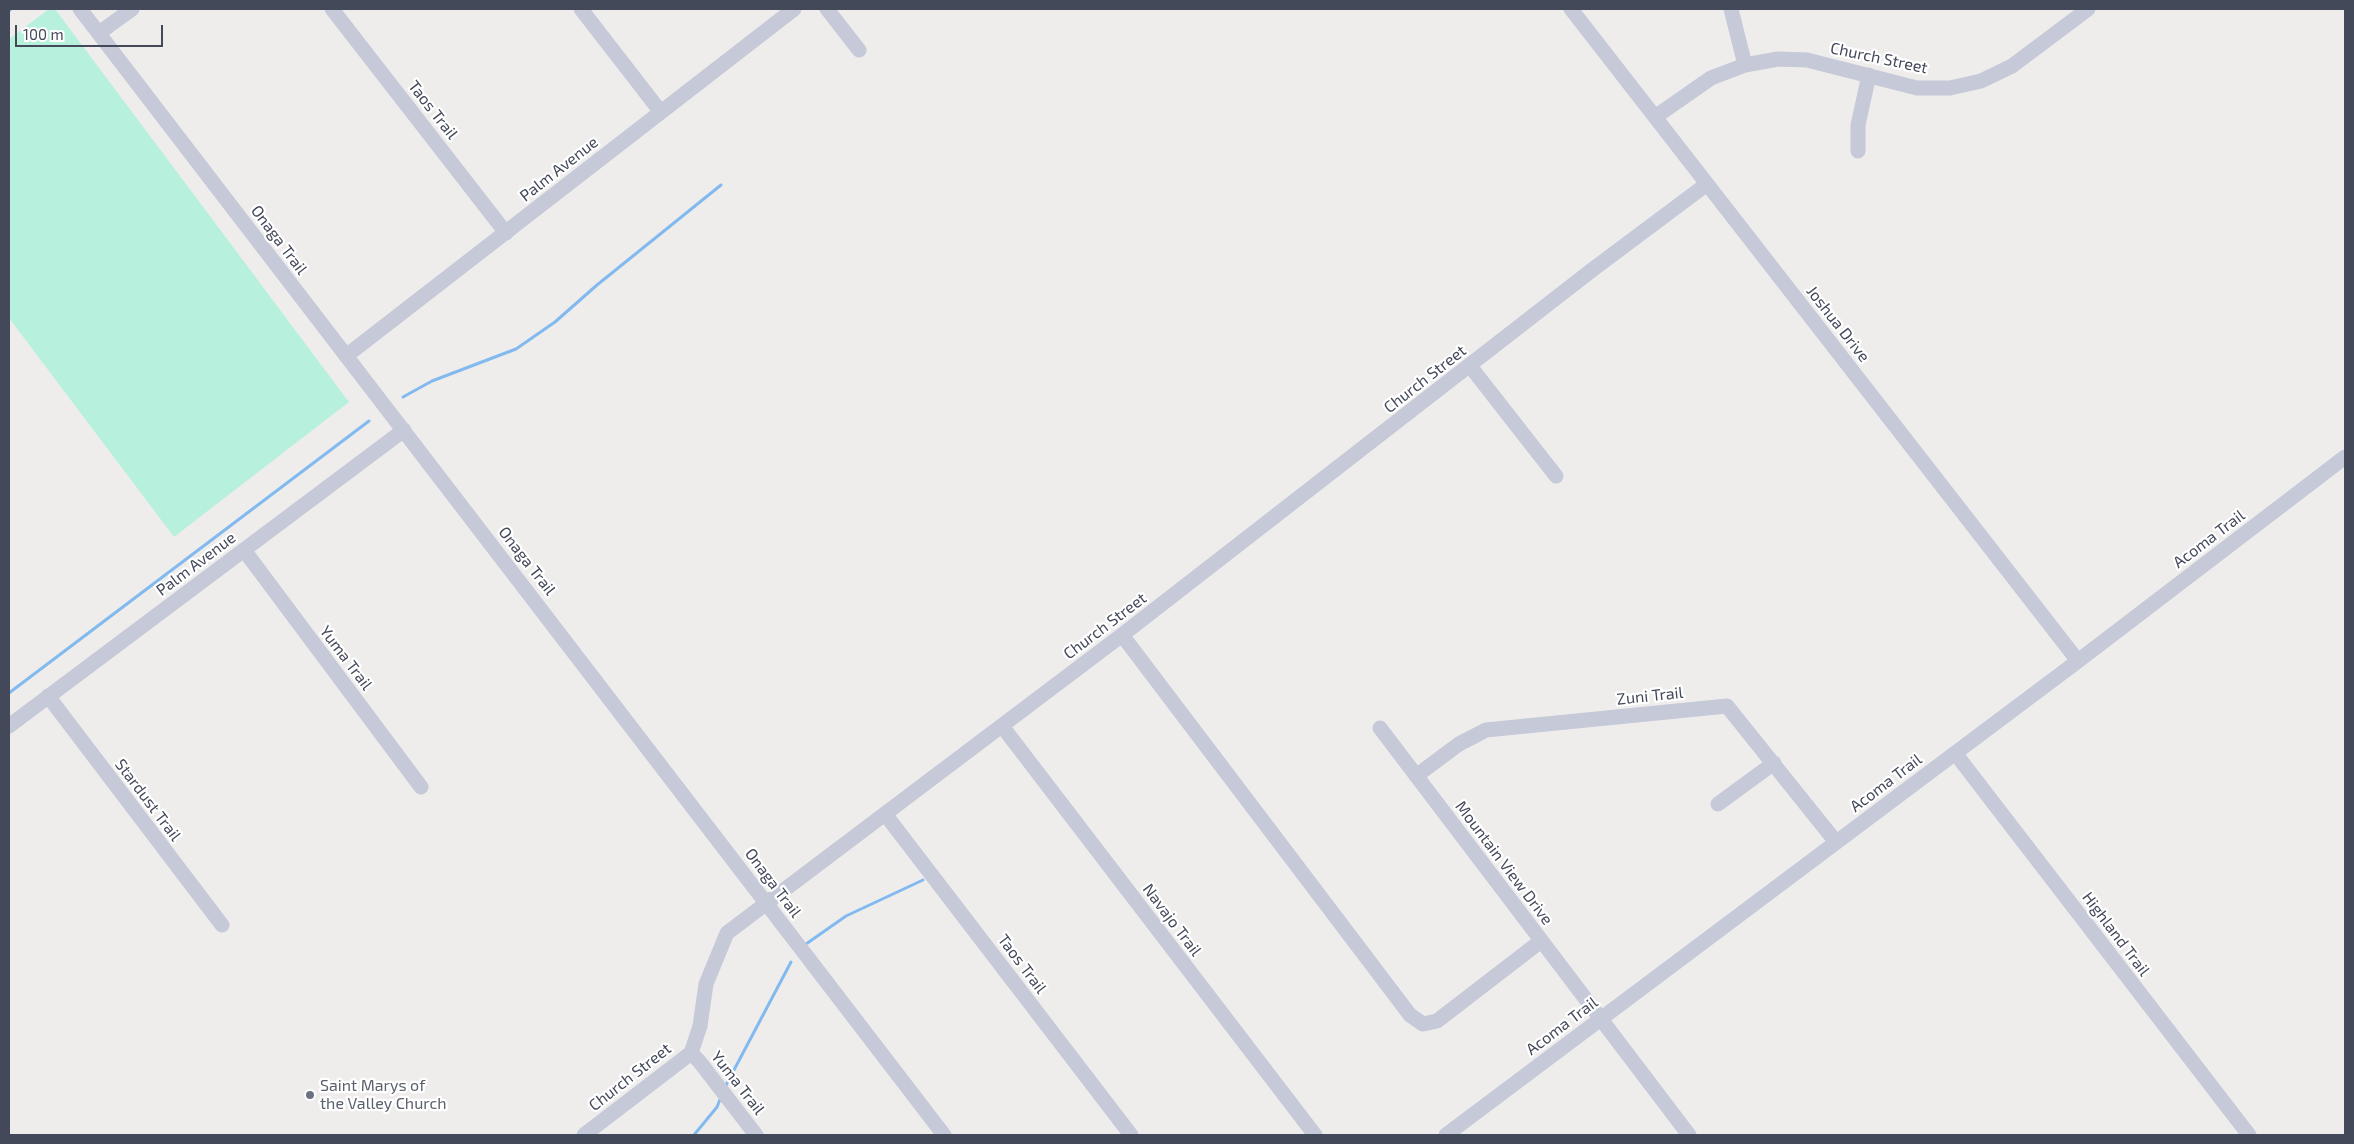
<!DOCTYPE html>
<style>
body{margin:0}
#map{position:relative;width:2354px;height:1144px;overflow:hidden;background:#efedec;font-family:"Exo 2",sans-serif}
canvas{display:block}
.frame{position:absolute;inset:0;border:10px solid #44495a;pointer-events:none}
.scale{position:absolute;left:15px;top:25px;width:148px;height:22px;box-sizing:border-box;border:2px solid #44495a;border-top:0;padding-left:6px;font-size:15px;line-height:18px;white-space:nowrap;color:#44495a;-webkit-text-stroke:4px #fff;paint-order:stroke}
</style>
<div id="map">
<canvas width="2354" height="1144"></canvas>
<div class="frame"></div>
<div class="scale">100 m</div>
</div>
<script>
const ctx = document.querySelector('canvas').getContext('2d');
ctx.lineJoin = 'round';
function fill(path, color) { ctx.fillStyle = color; ctx.fill(path, 'evenodd'); }
const toPath = rows => new Path2D(rows.map(r => 'M' + r).join(''));
function strokePath(path, color, width, dash) { ctx.strokeStyle = color; ctx.lineWidth = width; ctx.lineCap = dash ? 'butt' : 'round'; ctx.setLineDash(dash || []); ctx.stroke(path); }
function label(font, color, halo, rows, align = 'center') {
  ctx.font = font + ' "Exo 2",sans-serif'; ctx.lineWidth = 4.5; ctx.setLineDash([]); ctx.textBaseline = 'middle'; ctx.strokeStyle = halo; ctx.fillStyle = color; for (const [text, x, y, turn = 0] of rows) {
    ctx.save(); ctx.translate(x, y); ctx.rotate((+turn || 0) * Math.PI / 180); ctx.textAlign = isNaN(turn) ? turn : align; if (halo) ctx.strokeText(text, 0, 0); ctx.fillText(text, 0, 0); ctx.restore();
  }
}
fill(toPath([
 [49,9,55,9,349,402,174,537,9,318,9,39]
]), '#b7f0dd');
strokePath(toPath([
 [9,11,11,9],
 [403,397,432,381,516,349,555,322,597,285,721,185],
 [9,693,369,421],
 [806,944,846,916,923,880],
 [725,1087,791,962],
 [694,1135,717,1107,721,1097]
]), '#82baef', 3);
strokePath(toPath([
 [80,9,944,1135],
 [332,9,506,233],
 [581,9,660,111],
 [827,9,859,50],
 [1571,9,2078,661],
 [1731,9,1745,65],
 [99,33,132,9],
 [1655,117,1711,78,1745,65,1778,59,1807,60,1917,88,1950,88,1981,81,2012,66,2088,9],
 [1858,151,1858,125,1869,75],
 [346,356,794,9],
 [1470,366,1556,476],
 [244,550,421,787],
 [1122,635,1410,1015,1423,1024,1437,1021,1541,941],
 [48,696,222,925],
 [9,726,404,430],
 [1002,726,1315,1135],
 [1380,728,1689,1135],
 [1955,753,2249,1135],
 [1416,776,1459,744,1486,730,1727,706,1836,842],
 [1718,804,1774,763],
 [885,814,1131,1135],
 [691,1053,699,1061,756,1135],
 [584,1135,691,1053,700,1026,706,984,727,933,1122,635,1592,270,1707,184],
 [1446,1135,2078,661,2345,457]
]), '#c5c9d8', 15);
for (const [x, y, r, color] of [
 [310,1095,5,"#6b7280"]
]) { const dot = new Path2D(); dot.arc(x, y, r, 0, 2 * Math.PI); ctx.fillStyle = color; ctx.fill(dot); strokePath(dot, '#fff', 2); }
label('16px', '#44495a', '#fff', [
 ["Church Street",1879,58,12],
 ["Taos Trail",433,110,52],
 ["Palm Avenue",559,169,-38],
 ["Onaga Trail",279,240,53],
 ["Joshua Drive",1838,324,52],
 ["Church Street",1425,379,-38],
 ["Acoma Trail",2209,539,-37],
 ["Onaga Trail",527,561,52],
 ["Palm Avenue",196,564,-37],
 ["Church Street",1105,626,-37],
 ["Yuma Trail",346,658,53],
 ["Zuni Trail",1650,696,-6],
 ["Acoma Trail",1886,783,-37],
 ["Stardust Trail",148,800,53],
 ["Mountain View Drive",1504,863,53],
 ["Onaga Trail",773,883,53],
 ["Navajo Trail",1172,920,53],
 ["Highland Trail",2116,934,53],
 ["Taos Trail",1022,964,53],
 ["Acoma Trail",1562,1026,-37],
 ["Church Street",630,1077,-38],
 ["Yuma Trail",738,1083,52]
]);
label('16px', '#5b616d', '#fff', [
 ["Saint Marys of",320,1086],
 ["the Valley Church",320,1104]
], 'left');
</script>
